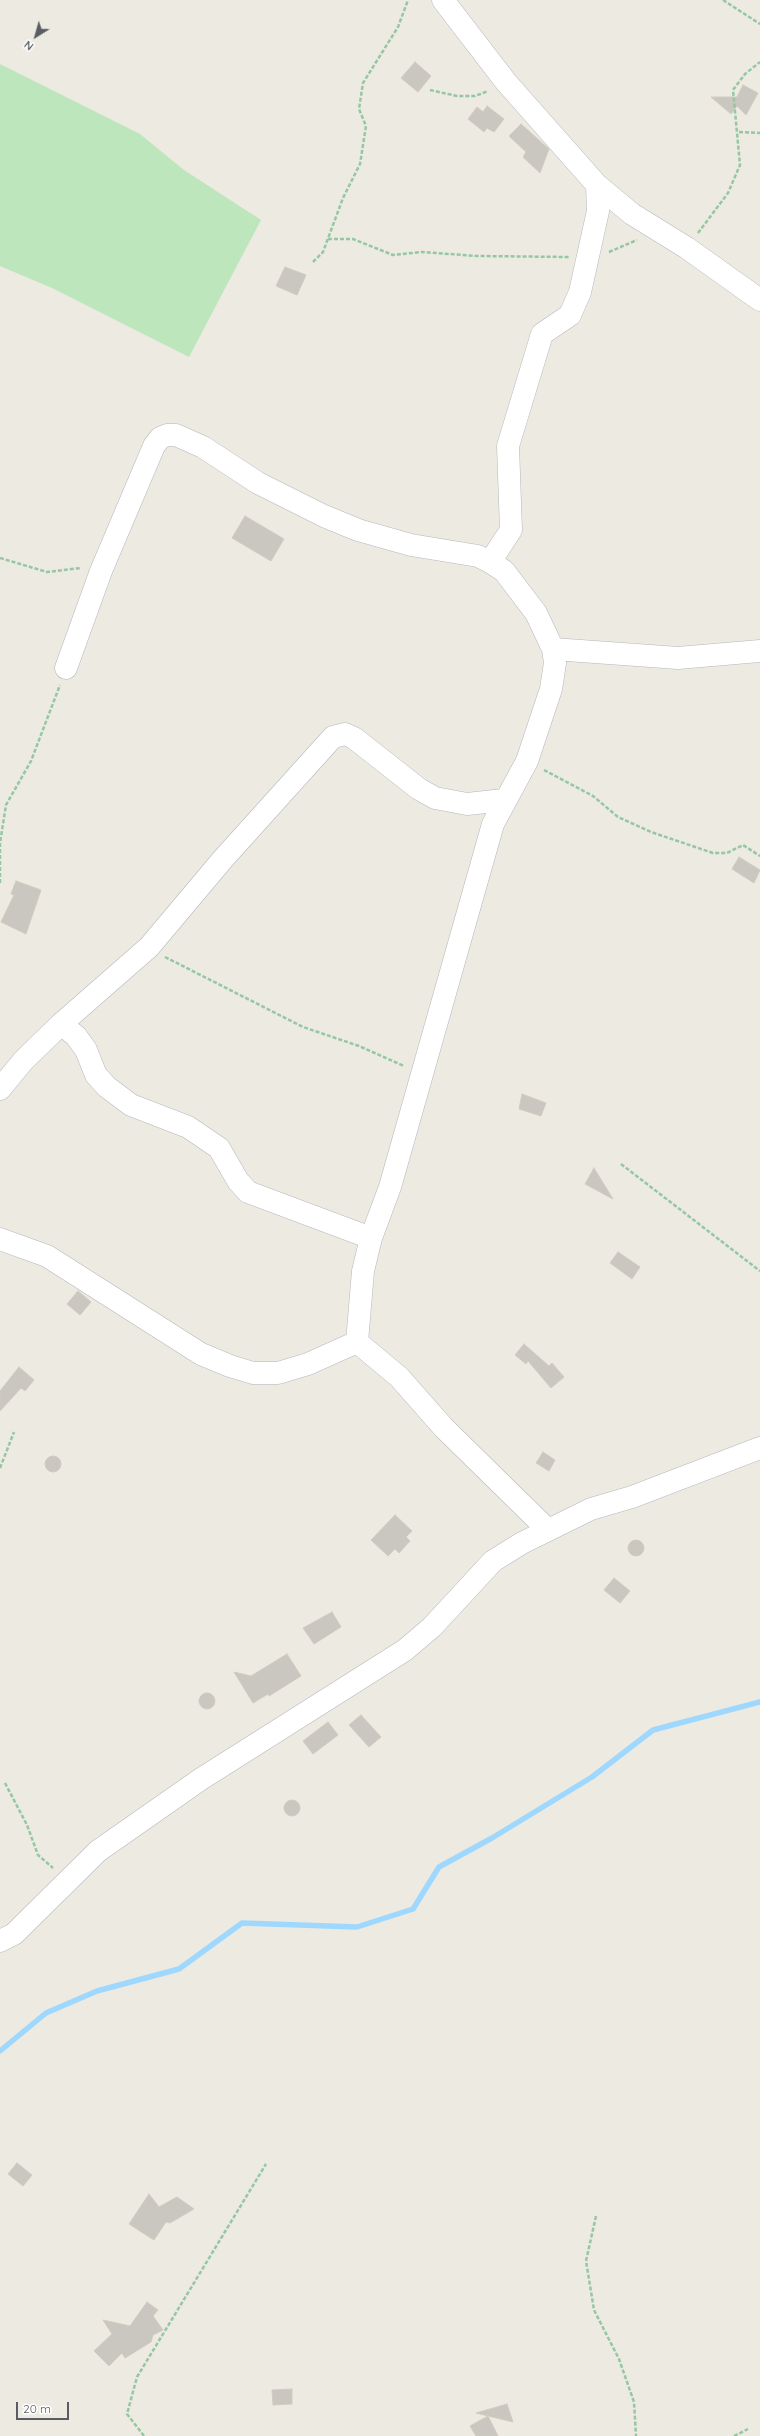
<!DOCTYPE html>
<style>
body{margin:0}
#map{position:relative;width:760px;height:2436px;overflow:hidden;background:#edeae1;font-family:Quicksand,sans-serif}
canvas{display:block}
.north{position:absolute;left:16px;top:16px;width:40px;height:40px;-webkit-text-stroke:3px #fff;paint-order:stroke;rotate:217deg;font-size:11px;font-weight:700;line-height:16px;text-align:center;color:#595d62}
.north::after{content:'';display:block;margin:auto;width:14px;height:18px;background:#595d62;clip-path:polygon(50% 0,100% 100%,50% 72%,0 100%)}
.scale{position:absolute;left:16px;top:2402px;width:53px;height:18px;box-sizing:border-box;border:2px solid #595d62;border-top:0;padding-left:5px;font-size:12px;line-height:14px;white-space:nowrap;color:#595d62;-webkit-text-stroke:3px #fff;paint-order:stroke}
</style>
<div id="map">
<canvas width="760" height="2436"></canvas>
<div class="north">N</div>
<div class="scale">20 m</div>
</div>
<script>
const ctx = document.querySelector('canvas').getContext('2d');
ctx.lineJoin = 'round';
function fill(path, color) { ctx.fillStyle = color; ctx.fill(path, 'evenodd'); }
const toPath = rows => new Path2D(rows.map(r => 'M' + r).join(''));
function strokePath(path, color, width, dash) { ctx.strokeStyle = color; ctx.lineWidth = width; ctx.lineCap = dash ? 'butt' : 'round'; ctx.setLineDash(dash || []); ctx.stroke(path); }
fill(toPath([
 [0,64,140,134,184,170,261,220,189,357,52,288,0,266]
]), '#bde6bc');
strokePath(toPath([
 [0,2051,46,2013,97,1991,179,1969,242,1923,357,1927,413,1909,439,1867,492,1838,592,1777,653,1730,760,1702]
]), '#9ed8ff', 5.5);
const building = toPath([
 [415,62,431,76,418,92,401,78,415,62],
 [743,85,758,93,746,115,737,106,731,114,711,97,737,97,743,85],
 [487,106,504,119,494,132,487,128,484,132,468,119,477,107,483,112,487,106],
 [521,124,549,149,540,173,523,157,526,152,509,136,521,124],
 [285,267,306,275,297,295,276,286,285,267],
 [245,516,284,539,271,561,232,538,245,516],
 [739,857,760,870,754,883,732,869,739,857],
 [16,881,41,890,26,934,1,922,14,895,11,894,16,881],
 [522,1094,546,1103,541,1116,519,1109,522,1094],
 [594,1168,613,1199,585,1184,594,1168],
 [618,1252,640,1267,632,1279,610,1263,618,1252],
 [78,1291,91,1302,80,1315,67,1304,78,1291],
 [524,1344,549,1366,552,1363,564,1377,551,1388,528,1361,526,1364,515,1355,524,1344],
 [19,1367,34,1380,25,1391,21,1388,0,1411,0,1391,19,1367],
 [543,1452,555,1460,549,1471,536,1463,543,1452],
 '45 1464a8 8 0 1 1 16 0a8 8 0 1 1-16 0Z',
 [395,1515,412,1531,406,1537,410,1541,399,1553,395,1549,388,1556,371,1540,395,1515],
 '628 1548a8 8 0 1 1 16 0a8 8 0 1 1-16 0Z',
 [614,1578,630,1591,620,1603,604,1590,614,1578],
 [332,1612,341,1627,314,1644,303,1628,332,1612],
 [287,1654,301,1676,269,1696,268,1694,253,1703,234,1672,251,1676,287,1654],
 '199 1701a8 8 0 1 1 16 0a8 8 0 1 1-16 0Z',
 [361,1715,381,1737,369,1747,349,1725,361,1715],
 [328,1722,338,1735,313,1754,303,1741,328,1722],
 '284 1808a8 8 0 1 1 16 0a8 8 0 1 1-16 0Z',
 [17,2163,32,2175,23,2186,8,2174,17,2163],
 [149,2194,159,2207,177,2197,194,2209,170,2223,166,2222,154,2240,129,2224,149,2194],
 [147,2302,158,2310,153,2316,163,2330,153,2335,151,2342,125,2358,122,2353,109,2366,94,2351,112,2334,103,2320,130,2326,147,2302],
 [292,2389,292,2404,273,2405,272,2390,292,2389],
 [507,2404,513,2422,476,2413,507,2404],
 [488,2416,498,2436,476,2436,470,2426,488,2416]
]);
fill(building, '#cac6c0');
strokePath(building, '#d2cbbf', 1);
const minor = toPath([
 [443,0,506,82,597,185,632,214,687,248,760,300],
 [490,562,511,530,508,446,542,334,570,315,580,292,598,211,597,185],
 [553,649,678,658,760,651],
 [66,668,101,571,154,446,160,438,167,435,176,435,203,447,258,483,324,516,358,530,411,545,478,556,490,562,504,571,536,613,553,649,555,663,551,689,527,761,493,824,390,1187,371,1238,363,1271,357,1342,399,1377,444,1428,547,1529],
 [61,1024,76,1036,86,1050,96,1075,107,1087,131,1105,188,1127,219,1148,238,1181,248,1192,371,1238],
 [0,1089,23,1061,61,1024,149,947,223,859,333,737,345,734,354,738,419,789,435,798,467,804,504,800],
 [0,1239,47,1256,201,1354,230,1366,253,1373,278,1373,308,1364,357,1342],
 [0,1941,14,1934,98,1851,201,1779,405,1650,432,1627,493,1561,522,1543,591,1509,632,1497,760,1448]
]);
strokePath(minor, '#b4b7bc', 23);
strokePath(toPath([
 [723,0,760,24],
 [430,90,457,96,475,96,488,91],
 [739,132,760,133],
 [698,233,728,193,740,165,733,90,745,74,760,62],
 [328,239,353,239,393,255,422,252,477,256,569,257],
 [609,252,637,240],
 [313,262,323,252,343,198,360,164,366,126,359,109,363,83,398,27,408,0],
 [0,558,47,572,81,568],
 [544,770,593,796,618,817,651,832,713,853,727,853,743,845,760,856],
 [0,883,0,843,6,805,31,761,60,685],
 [165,957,303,1027,359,1046,404,1066],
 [621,1164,760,1271],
 [0,1468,14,1432],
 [5,1783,27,1825,38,1855,53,1868],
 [596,2216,586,2261,594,2310,619,2359,634,2402,636,2436],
 [144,2436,127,2414,137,2377,266,2164],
 [734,2436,748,2429]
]), '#95c7a2', 2.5, [4, 2]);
strokePath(minor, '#fff', 22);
</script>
